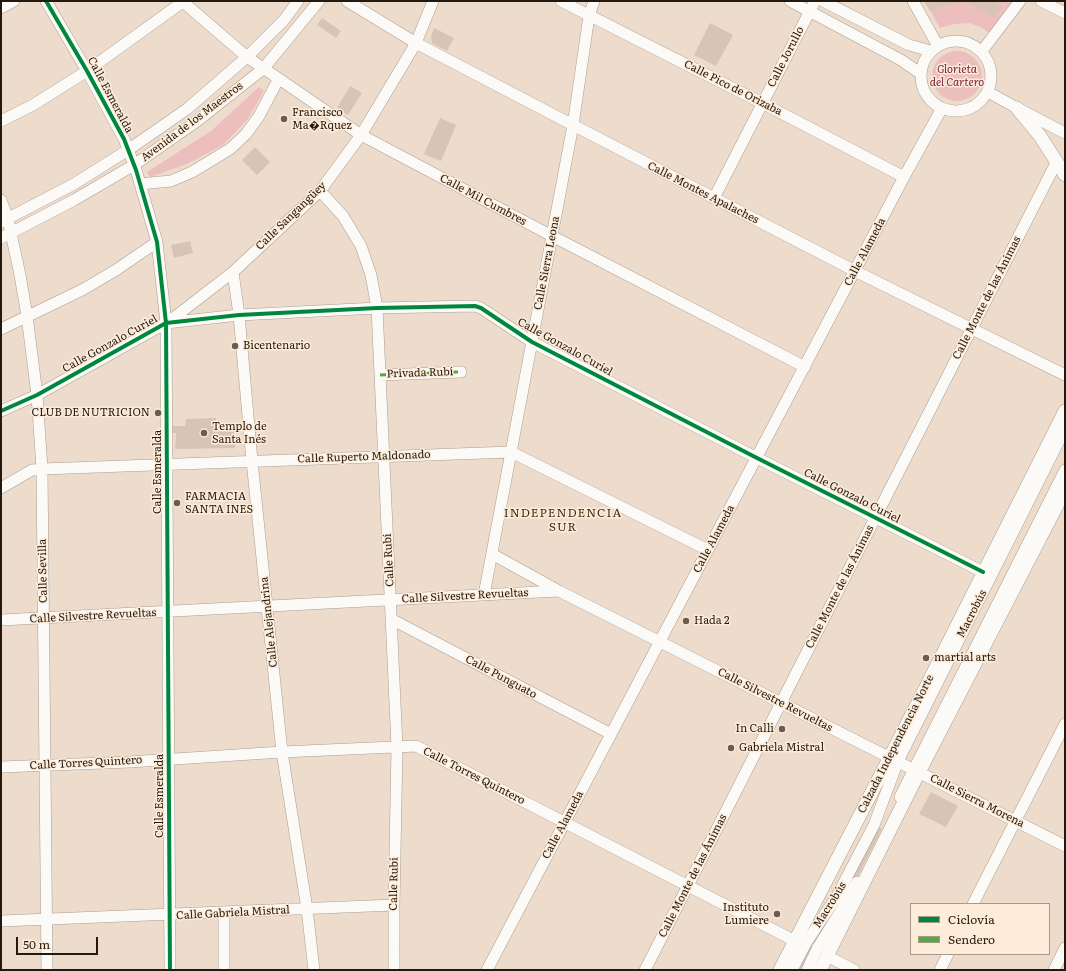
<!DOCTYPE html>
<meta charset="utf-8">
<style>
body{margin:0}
#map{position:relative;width:1066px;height:971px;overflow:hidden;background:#eddccc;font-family:Literata,serif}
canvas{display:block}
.frame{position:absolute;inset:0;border:2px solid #24190e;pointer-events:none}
.legend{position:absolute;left:910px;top:903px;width:140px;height:52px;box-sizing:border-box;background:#feecda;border:1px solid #a79888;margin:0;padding:5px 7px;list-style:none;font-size:12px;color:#24190e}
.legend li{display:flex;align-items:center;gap:8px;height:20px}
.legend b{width:20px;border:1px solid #a79888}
.scale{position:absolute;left:16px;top:937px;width:82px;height:18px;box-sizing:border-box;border:2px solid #24190e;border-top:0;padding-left:5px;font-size:12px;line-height:14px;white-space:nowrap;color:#24190e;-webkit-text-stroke:3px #feecda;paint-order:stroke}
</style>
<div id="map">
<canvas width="1066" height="971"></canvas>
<div class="frame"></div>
<ul class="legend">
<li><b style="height:5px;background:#00873e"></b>Ciclovía</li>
<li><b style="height:5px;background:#53a941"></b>Sendero</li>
</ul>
<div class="scale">50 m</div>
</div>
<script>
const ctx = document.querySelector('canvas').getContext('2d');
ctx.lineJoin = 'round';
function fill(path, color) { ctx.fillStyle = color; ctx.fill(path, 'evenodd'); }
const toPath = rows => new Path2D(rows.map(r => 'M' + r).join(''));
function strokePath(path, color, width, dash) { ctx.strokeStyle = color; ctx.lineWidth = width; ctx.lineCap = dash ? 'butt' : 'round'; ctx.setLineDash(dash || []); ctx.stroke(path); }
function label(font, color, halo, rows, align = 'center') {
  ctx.font = font + ' Literata,serif'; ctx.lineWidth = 3; ctx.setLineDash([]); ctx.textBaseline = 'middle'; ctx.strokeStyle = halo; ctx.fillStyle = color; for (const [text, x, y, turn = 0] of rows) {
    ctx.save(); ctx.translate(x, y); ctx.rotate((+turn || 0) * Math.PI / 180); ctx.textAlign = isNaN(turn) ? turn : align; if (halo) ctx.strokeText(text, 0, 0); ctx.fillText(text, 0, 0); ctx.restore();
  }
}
fill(toPath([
 [925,1,1015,1,990,33,980,27,970,23,954,24,940,28],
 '932 76a25 25 0 1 1 50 0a25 25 0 1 1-50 0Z',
 [259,87,264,91,247,120,223,145,187,164,150,177,147,172,211,131]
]), '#ecbebe');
fill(toPath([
 [924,1,960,1,930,11],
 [966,1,994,1,1002,8,994,17],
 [322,18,341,31,336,38,317,25],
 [710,23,733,35,716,66,694,55],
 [434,28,454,38,447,51,432,43,431,36],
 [350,86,362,93,348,115,337,108],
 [440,118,456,125,441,161,424,154],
 [255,147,270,162,257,175,242,160],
 [190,241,193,253,174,258,171,245],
 [216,418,216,431,234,431,235,448,175,449,176,433,171,433,171,426,185,426,186,419],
 [931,792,958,806,946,827,919,814],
 [876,826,882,829,845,901,839,898],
 [809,945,815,948,803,970,796,970]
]), '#d8c3b7');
const minor = toPath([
 [46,1,87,71,124,139,136,170,157,242,166,323,170,970],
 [182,1,247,57,361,135,552,236,805,367],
 [347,1,416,43,573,125,855,271,1065,375],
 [561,1,762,103,904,177],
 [790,1,901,60,921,74],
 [823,1,909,45,931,51],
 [913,1,938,46],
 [1041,1,1065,13],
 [1,8,14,1],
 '921 76a35 35 0 1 1 70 0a35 35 0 1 1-70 0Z',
 [982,51,1020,1],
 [988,92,1017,108,1065,133],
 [1,121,33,105,87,71,184,1],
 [140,184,171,181,192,172,230,149,246,134,259,116,278,80],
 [320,191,343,216,361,246,371,275,377,308,397,747,394,905,394,970],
 [714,198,815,1],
 [1,200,8,219,20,275,27,316,37,395,42,469,47,970],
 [1,222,74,184,128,150,187,109,247,57,284,20,298,1],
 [1,238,74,200,134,165,197,121,263,69,319,1],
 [233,272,239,315,252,461,282,752,307,909,314,970],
 [167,323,233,272,320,191,361,135,416,43,433,1],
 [1,329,82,290,116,270,157,242],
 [380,375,461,372],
 [1,411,37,395,166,323,239,315,377,308,475,306,481,308,532,342,757,458,983,572],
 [1,488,32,470,42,469,511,452,708,550],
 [492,554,559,591,1065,846],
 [484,595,573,125,589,16,594,1],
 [391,619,611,734],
 [1,620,558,591],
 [1,767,129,762,282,752,416,746,795,941],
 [900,797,1065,470],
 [973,904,1065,724],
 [1,921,394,905],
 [827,956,854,970],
 [224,970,224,913],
 [487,970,904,177,942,108],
 [645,970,1057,161],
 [792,970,806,943,837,896,874,825,898,761,1065,429],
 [807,970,817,949,845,904,857,882],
 [940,970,948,954],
 [1054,970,1065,948]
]);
const major = toPath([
 [1017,108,1040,136,1065,175],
 [780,970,925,689,1065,411],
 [820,970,919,772,1065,490]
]);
strokePath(minor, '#a99d91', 12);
strokePath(major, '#a99d91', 14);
strokePath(minor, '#fcfaf7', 11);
strokePath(major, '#fcfaf7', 13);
strokePath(toPath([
 [380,375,461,372]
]), '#53a941', 3, [6, 3]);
strokePath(toPath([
 [46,1,87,71,124,139,136,170,157,242,166,323,170,970],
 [1,411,37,395,166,323,239,315,377,308,475,306,481,308,532,342,757,458,983,572]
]), '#00873e', 4);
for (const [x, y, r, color] of [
 [284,119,4,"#6a5d50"],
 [235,346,4,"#6a5d50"],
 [158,413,4,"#6a5d50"],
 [204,433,4,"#6a5d50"],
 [177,503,4,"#6a5d50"],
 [686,621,4,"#6a5d50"],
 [926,658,4,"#6a5d50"],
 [782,729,4,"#6a5d50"],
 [731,748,4,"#6a5d50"],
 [777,914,4,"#6a5d50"]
]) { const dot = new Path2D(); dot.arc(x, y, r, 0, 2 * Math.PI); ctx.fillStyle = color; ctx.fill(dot); strokePath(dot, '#feecda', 1.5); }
label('11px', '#24190e', '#feecda', [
 ["Calle Jorullo",786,57,-63],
 ["Calle Pico de Orizaba",733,88,27],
 ["Calle Esmeralda",110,95,62],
 ["Avenida de los Maestros",192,122,-37],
 ["Calle Montes Apalaches",703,193,27],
 ["Calle Mil Cumbres",483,200,28],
 ["Calle Sangangüey",291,216,-44],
 ["Calle Alameda",865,252,-62],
 ["Calle Sierra Leona",547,263,-79],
 ["Calle Monte de las Ánimas",987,298,-63],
 ["Calle Gonzalo Curiel",110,344,-29],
 ["Calle Gonzalo Curiel",565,347,29],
 ["Privada Rubí",420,373,-2],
 ["Calle Ruperto Maldonado",364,457,-2],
 ["Calle Esmeralda",158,472,-90],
 ["Calle Gonzalo Curiel",852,496,27],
 ["Calle Alameda",714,539,-62],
 ["Calle Rubí",389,560,-93],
 ["Calle Sevilla",43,571,-91],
 ["Calle Monte de las Ánimas",840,587,-63],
 ["Calle Silvestre Revueltas",465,596,-3],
 ["Macrobús",972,614,-63],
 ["Calle Silvestre Revueltas",93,616,-3],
 ["Calle Alejandrina",269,622,-96],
 ["Calle Punguato",501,677,28],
 ["Calle Silvestre Revueltas",775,700,27],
 ["Calzada Independencia Norte",896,744,-63],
 ["Calle Torres Quintero",86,763,-3],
 ["Calle Torres Quintero",474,776,27],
 ["Calle Esmeralda",160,796,-90],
 ["Calle Sierra Morena",977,801,27],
 ["Calle Alameda",563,825,-62],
 ["Calle Monte de las Ánimas",693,876,-63],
 ["Calle Rubí",394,884,-89],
 ["Macrobús",830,905,-58],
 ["Calle Gabriela Mistral",233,913,-3]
]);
label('italic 11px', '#79243e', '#feecda', [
 ["Glorieta",957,70],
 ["del Cartero",957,83]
]);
label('11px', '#24190e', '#feecda', [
 ["Francisco",292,113],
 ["Ma�Rquez",292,126],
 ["Bicentenario",243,346],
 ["CLUB DE NUTRICION",150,413,"right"],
 ["Templo de",212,427],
 ["Santa Inés",212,440],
 ["FARMACIA",185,497],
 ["SANTA INES",185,510],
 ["Hada 2",694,621],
 ["martial arts",934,658],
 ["In Calli",774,729,"right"],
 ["Gabriela Mistral",739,748],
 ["Instituto",769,908,"right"],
 ["Lumiere",769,921,"right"]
], 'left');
ctx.letterSpacing = '1px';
label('12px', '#483016', '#feecda', [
 ["INDEPENDENCIA",563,513],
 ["SUR",563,527]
]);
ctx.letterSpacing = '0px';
</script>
